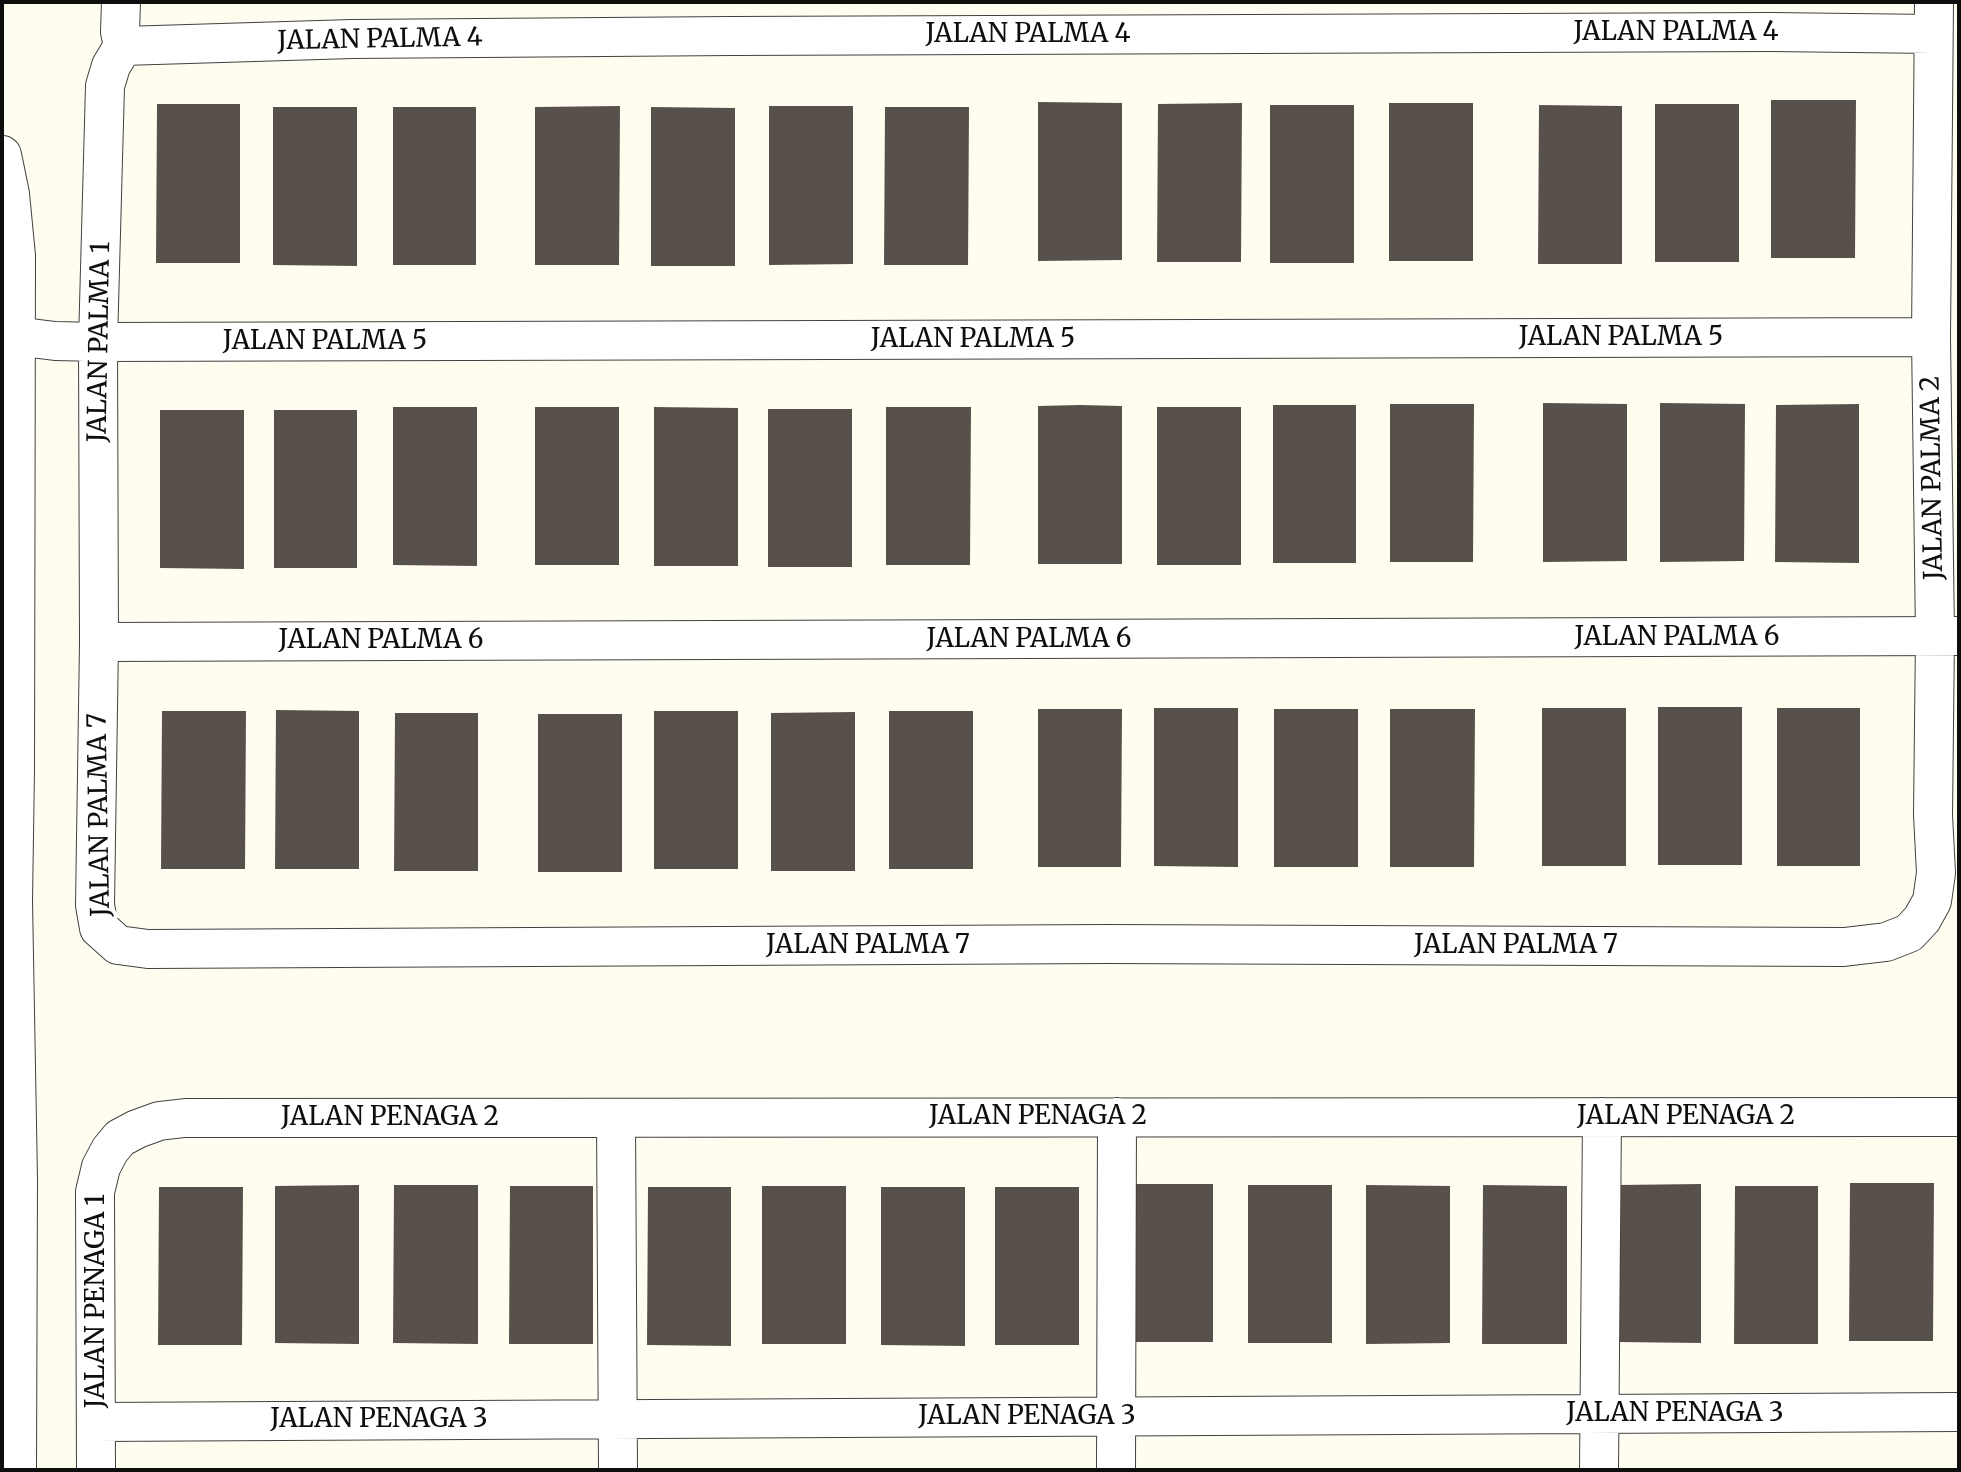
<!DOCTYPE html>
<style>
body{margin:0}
#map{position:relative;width:1961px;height:1472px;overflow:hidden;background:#fffdef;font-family:Merriweather,serif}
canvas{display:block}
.frame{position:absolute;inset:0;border:4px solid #0e0e0e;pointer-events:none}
</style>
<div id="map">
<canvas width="1961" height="1472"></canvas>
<div class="frame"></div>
</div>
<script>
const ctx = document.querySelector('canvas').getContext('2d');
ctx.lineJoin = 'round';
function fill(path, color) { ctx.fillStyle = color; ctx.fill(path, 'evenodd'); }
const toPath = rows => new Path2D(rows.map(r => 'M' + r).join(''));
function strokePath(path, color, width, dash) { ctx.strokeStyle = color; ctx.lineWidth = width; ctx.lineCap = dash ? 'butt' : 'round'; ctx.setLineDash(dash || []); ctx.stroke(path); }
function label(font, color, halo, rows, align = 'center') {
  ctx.font = font + ' Merriweather,serif'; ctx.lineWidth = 8; ctx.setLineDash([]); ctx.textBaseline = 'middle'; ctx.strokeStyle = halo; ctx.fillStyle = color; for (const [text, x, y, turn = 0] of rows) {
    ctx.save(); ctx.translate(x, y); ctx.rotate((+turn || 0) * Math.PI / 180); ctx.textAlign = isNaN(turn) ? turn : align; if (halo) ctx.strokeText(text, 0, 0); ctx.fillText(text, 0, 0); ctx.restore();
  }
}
fill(toPath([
 [1771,100,1856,100,1855,258,1771,258],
 [1038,102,1122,103,1122,260,1038,261],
 [1242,103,1241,262,1157,262,1158,104],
 [1389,103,1473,103,1473,261,1389,261],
 [157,104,240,104,240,263,156,263],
 [1655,104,1739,104,1739,262,1655,262],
 [1270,105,1354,105,1354,263,1270,263],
 [1539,105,1622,106,1622,264,1538,264],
 [620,106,619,265,535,265,535,107],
 [769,106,853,106,853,264,769,265],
 [273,107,357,107,357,266,273,265],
 [393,107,476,107,476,265,393,265],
 [651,107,735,108,735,266,651,266],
 [885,107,969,107,968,265,884,265],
 [1543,403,1627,404,1627,561,1543,562],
 [1660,403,1745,404,1744,561,1660,562],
 [1390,404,1474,404,1473,562,1390,562],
 [1859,404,1859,563,1775,562,1776,405],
 [1080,405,1122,406,1122,564,1038,564,1038,406],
 [1273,405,1356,405,1356,563,1273,563],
 [393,407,477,407,477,566,393,565],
 [535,407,619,407,619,565,535,565],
 [654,407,738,408,738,566,654,566],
 [886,407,971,407,970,565,886,565],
 [1157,407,1241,407,1241,565,1157,565],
 [768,409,852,409,852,567,768,567],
 [160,410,244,410,244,569,160,568],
 [274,410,357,410,357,568,274,568],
 [1658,707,1742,707,1742,865,1658,865],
 [1154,708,1238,708,1238,867,1154,866],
 [1542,708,1626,708,1626,866,1542,866],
 [1777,708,1860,708,1860,866,1777,866],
 [1038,709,1122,709,1121,867,1038,867],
 [1274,709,1358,709,1358,867,1274,867],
 [1390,709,1475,709,1474,867,1390,867],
 [276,710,359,711,359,869,275,869],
 [162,711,246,711,245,869,161,869],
 [654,711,738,711,738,869,654,869],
 [889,711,973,711,973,869,889,869],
 [855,712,855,871,771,871,771,713],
 [395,713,478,713,478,871,394,871],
 [538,714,622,714,622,872,538,872],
 [1850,1183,1934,1183,1933,1341,1849,1341],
 [1129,1184,1213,1184,1213,1342,1129,1342],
 [1701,1184,1701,1343,1617,1342,1618,1185],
 [359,1185,359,1344,275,1343,275,1186],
 [394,1185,478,1185,478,1344,393,1343],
 [1248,1185,1332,1185,1332,1343,1248,1343],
 [1366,1185,1450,1186,1450,1343,1366,1344],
 [1483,1185,1567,1186,1567,1344,1482,1344],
 [510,1186,593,1186,593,1344,509,1344],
 [762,1186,846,1186,846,1344,762,1344],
 [1735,1186,1818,1186,1818,1344,1734,1344],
 [159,1187,243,1187,242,1345,158,1345],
 [648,1187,731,1187,731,1346,647,1345],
 [881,1187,965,1187,965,1346,881,1345],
 [995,1187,1079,1187,1079,1345,995,1345]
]), '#58504a');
const minor = toPath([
 [121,2,120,32,123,46],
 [123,46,111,66,105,86,98,342,99,642,95,905,99,928,118,945,148,949,1107,944,1844,947,1886,942,1909,933,1922,919,1932,901,1936,873,1933,815,1935,636,1931,337,1934,2],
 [123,46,352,39,732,36,1771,32,1933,34],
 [2,155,10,194,16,256,15,769,13,901,18,1179,17,1470],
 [15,336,55,341,98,342,1931,337],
 [99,642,1959,636],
 [616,1118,618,1470],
 [96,1422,1959,1412],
 [96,1470,95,1192,101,1167,110,1150,120,1138,137,1129,159,1121,185,1118,1959,1117],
 [1116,1470,1117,1117],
 [1599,1470,1602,1117]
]);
strokePath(minor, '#414141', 40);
strokePath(minor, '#fff', 38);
label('26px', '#0e0e0e', '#fff', [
 ["JALAN PALMA 4",1676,33],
 ["JALAN PALMA 4",1028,35],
 ["JALAN PALMA 4",380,40,-1],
 ["JALAN PALMA 5",1621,338],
 ["JALAN PALMA 5",973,340],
 ["JALAN PALMA 1",100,342,-89],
 ["JALAN PALMA 5",325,342],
 ["JALAN PALMA 2",1933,478,-91],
 ["JALAN PALMA 6",1677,638],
 ["JALAN PALMA 6",1029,640],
 ["JALAN PALMA 6",381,641],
 ["JALAN PALMA 7",100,815,-91],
 ["JALAN PALMA 7",868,946],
 ["JALAN PALMA 7",1516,946],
 ["JALAN PENAGA 2",1038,1117],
 ["JALAN PENAGA 2",1686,1117],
 ["JALAN PENAGA 2",390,1118],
 ["JALAN PENAGA 1",97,1301,-90],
 ["JALAN PENAGA 3",1675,1414],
 ["JALAN PENAGA 3",1027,1417],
 ["JALAN PENAGA 3",379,1420]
]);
</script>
